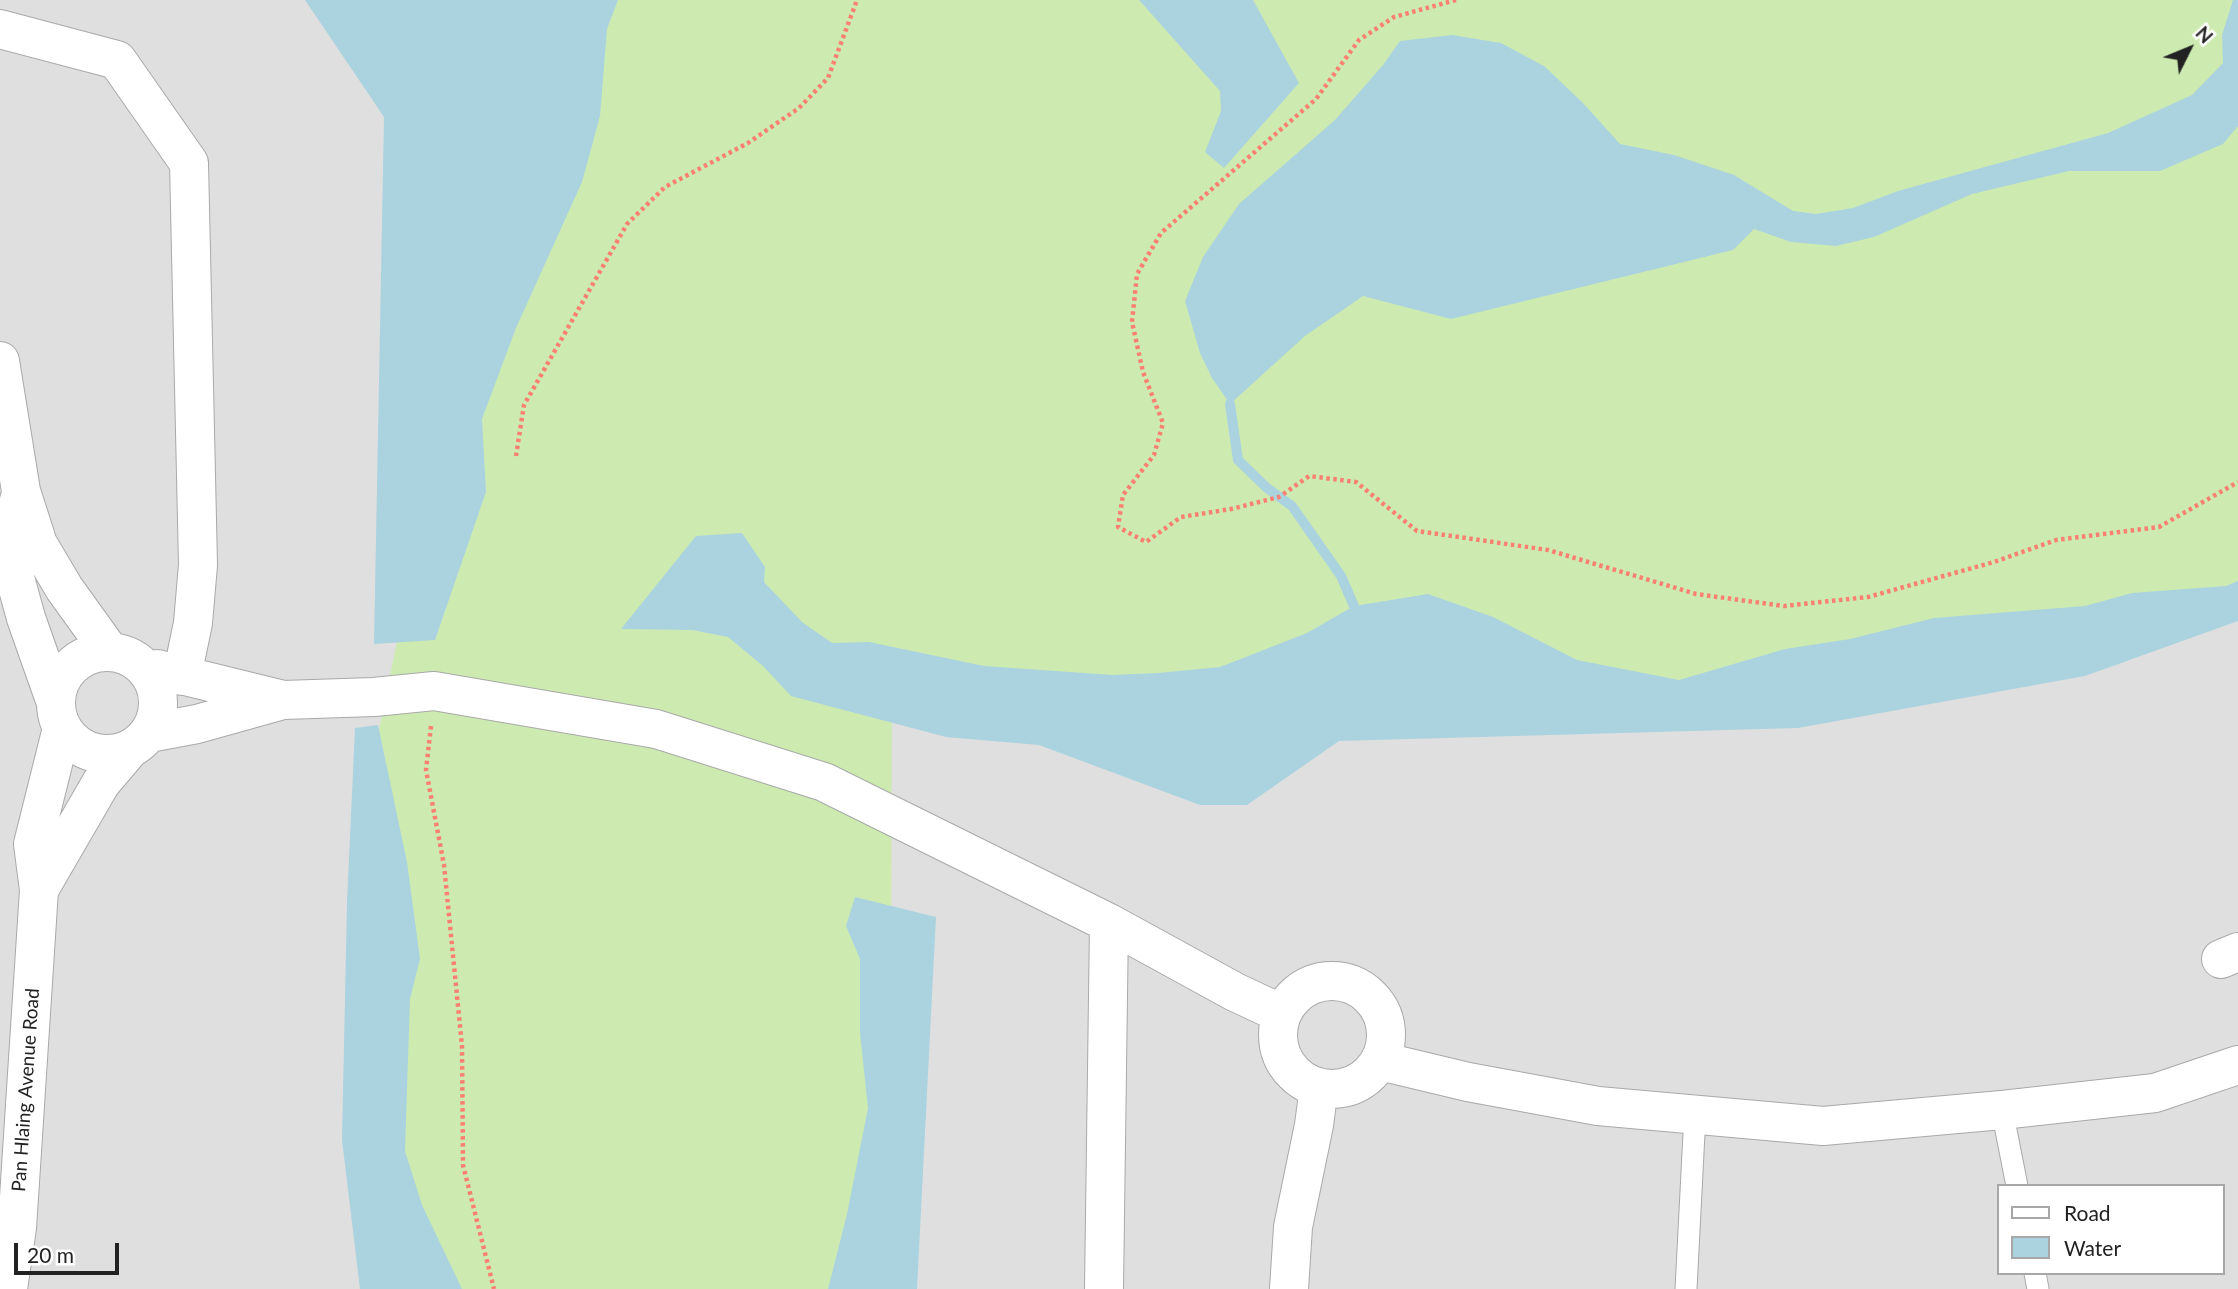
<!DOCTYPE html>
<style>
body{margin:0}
#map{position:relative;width:2238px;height:1289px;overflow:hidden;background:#f2efe9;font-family:Lato,sans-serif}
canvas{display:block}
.legend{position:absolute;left:1997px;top:1184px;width:228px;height:91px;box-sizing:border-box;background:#fff;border:2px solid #a7a7a7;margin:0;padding:9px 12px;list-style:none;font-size:21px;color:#222}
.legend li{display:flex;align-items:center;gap:14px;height:35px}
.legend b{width:35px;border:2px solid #a7a7a7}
.north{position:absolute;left:2154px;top:14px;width:70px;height:70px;-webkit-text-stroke:5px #fff;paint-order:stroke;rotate:47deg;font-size:19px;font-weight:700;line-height:28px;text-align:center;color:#222}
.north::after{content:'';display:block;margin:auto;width:24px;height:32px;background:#222;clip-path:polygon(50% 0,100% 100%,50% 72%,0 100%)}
.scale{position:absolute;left:14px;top:1243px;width:105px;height:32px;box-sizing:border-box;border:4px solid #222;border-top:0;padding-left:9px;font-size:21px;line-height:24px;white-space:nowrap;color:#222;-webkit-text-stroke:5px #fff;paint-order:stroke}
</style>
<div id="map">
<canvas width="2238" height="1289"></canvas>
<ul class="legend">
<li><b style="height:9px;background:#fff"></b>Road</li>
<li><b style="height:19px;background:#aad3df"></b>Water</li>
</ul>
<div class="north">N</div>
<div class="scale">20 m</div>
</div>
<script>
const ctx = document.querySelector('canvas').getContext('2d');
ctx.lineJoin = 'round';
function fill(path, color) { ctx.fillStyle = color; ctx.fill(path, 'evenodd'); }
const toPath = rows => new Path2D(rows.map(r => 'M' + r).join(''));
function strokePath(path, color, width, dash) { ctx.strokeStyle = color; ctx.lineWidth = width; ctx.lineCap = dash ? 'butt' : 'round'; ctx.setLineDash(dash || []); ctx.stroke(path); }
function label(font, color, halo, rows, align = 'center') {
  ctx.font = font + ' Lato,sans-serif'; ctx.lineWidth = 7; ctx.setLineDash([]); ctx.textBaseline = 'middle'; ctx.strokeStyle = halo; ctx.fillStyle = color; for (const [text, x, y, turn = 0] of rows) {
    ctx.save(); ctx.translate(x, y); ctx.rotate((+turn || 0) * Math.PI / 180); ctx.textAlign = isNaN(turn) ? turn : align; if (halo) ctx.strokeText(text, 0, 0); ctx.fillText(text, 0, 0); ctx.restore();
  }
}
fill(toPath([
 [0,0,2238,0,2238,1289,0,1289],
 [1998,1186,2222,1186,2222,1273,1998,1273]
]), '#e0dfdf');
fill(toPath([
 [579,0,2238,0,2238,597,1691,708,892,690,890,1289,397,1289,367,788,432,471]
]), '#cdebb0');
fill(toPath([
 [305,0,618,0,607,29,600,116,582,182,516,328,482,419,486,492,435,640,374,644,384,117],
 [1139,0,1253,0,1299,83,1224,168,1205,152,1221,111,1220,91],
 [2233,0,2238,0,2238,126,2223,144,2160,171,2069,171,1972,194,1874,237,1836,246,1791,242,1754,229,1733,250,1451,319,1363,296,1305,336,1230,404,1212,378,1200,353,1185,301,1203,257,1239,204,1335,120,1383,65,1400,41,1452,35,1501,43,1544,66,1583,103,1620,144,1674,155,1734,175,1793,211,1816,214,1853,208,1898,191,2108,133,2192,95,2223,63,2222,35],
 [742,533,765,567,764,582,802,622,832,643,869,642,984,666,1113,675,1158,673,1220,667,1307,633,1354,606,1428,594,1493,617,1577,660,1679,680,1785,649,1850,639,1934,618,2085,606,2132,593,2226,586,2238,581,2238,621,2085,676,1798,728,1339,741,1247,805,1200,805,1039,745,946,737,791,696,763,666,728,637,692,630,621,629,696,536],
 [378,725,407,862,420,959,410,999,405,1151,422,1205,462,1289,360,1289,342,1140,347,902,355,728],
 [855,897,936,917,917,1289,828,1289,847,1214,868,1108,860,1033,860,959,846,926]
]), '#aad3df');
strokePath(toPath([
 [1230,404,1238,460,1267,488,1292,506,1341,576,1354,606]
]), '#aad3df', 10);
const service = toPath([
 [2002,1110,2017,1186],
 [2035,1273,2038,1289],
 [1686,1289,1695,1114]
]);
const minor = toPath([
 [0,29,117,60,189,163,198,565,193,623,182,676],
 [0,361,21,491,38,544,64,588,110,652],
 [19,500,13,536,14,574,26,618,56,703],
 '56 703a51 51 0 1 1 102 0a51 51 0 1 1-102 0Z',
 [283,700,374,697,434,691,656,729,824,782,1109,923,1235,992,1282,1014],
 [62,728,33,844,39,890,101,783,129,750],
 [149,733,197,724,283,700,157,669],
 [2221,959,2238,952],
 '1278 1035a54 54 0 1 1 108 0a54 54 0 1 1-108 0Z',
 [1380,1061,1468,1082,1598,1106,1823,1126,2002,1110,2155,1093,2238,1065],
 [8,1289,17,1228,39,890],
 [1104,1289,1109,923],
 [1289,1289,1293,1227,1314,1125,1319,1087]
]);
strokePath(service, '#a9a9a9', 23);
strokePath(minor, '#a9a9a9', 40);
strokePath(toPath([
 [1456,0,1394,17,1359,40,1316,99,1161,233,1137,274,1132,322,1143,372,1163,423,1154,455,1123,495,1118,527,1146,542,1181,517,1231,509,1279,497,1309,476,1356,482,1417,531,1548,550,1696,594,1784,606,1868,597,1994,562,2056,540,2159,527,2238,482],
 [516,456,524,405,627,224,665,187,748,143,799,108,828,78,857,0],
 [431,726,426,770,444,865,462,1046,463,1165,494,1289]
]), '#fa8072', 4.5, [3.5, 3.5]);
strokePath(service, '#fff', 21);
strokePath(minor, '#fff', 38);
label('19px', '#222', '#fff', [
 ["Pan Hlaing Avenue Road",26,1090,-86]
]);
</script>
